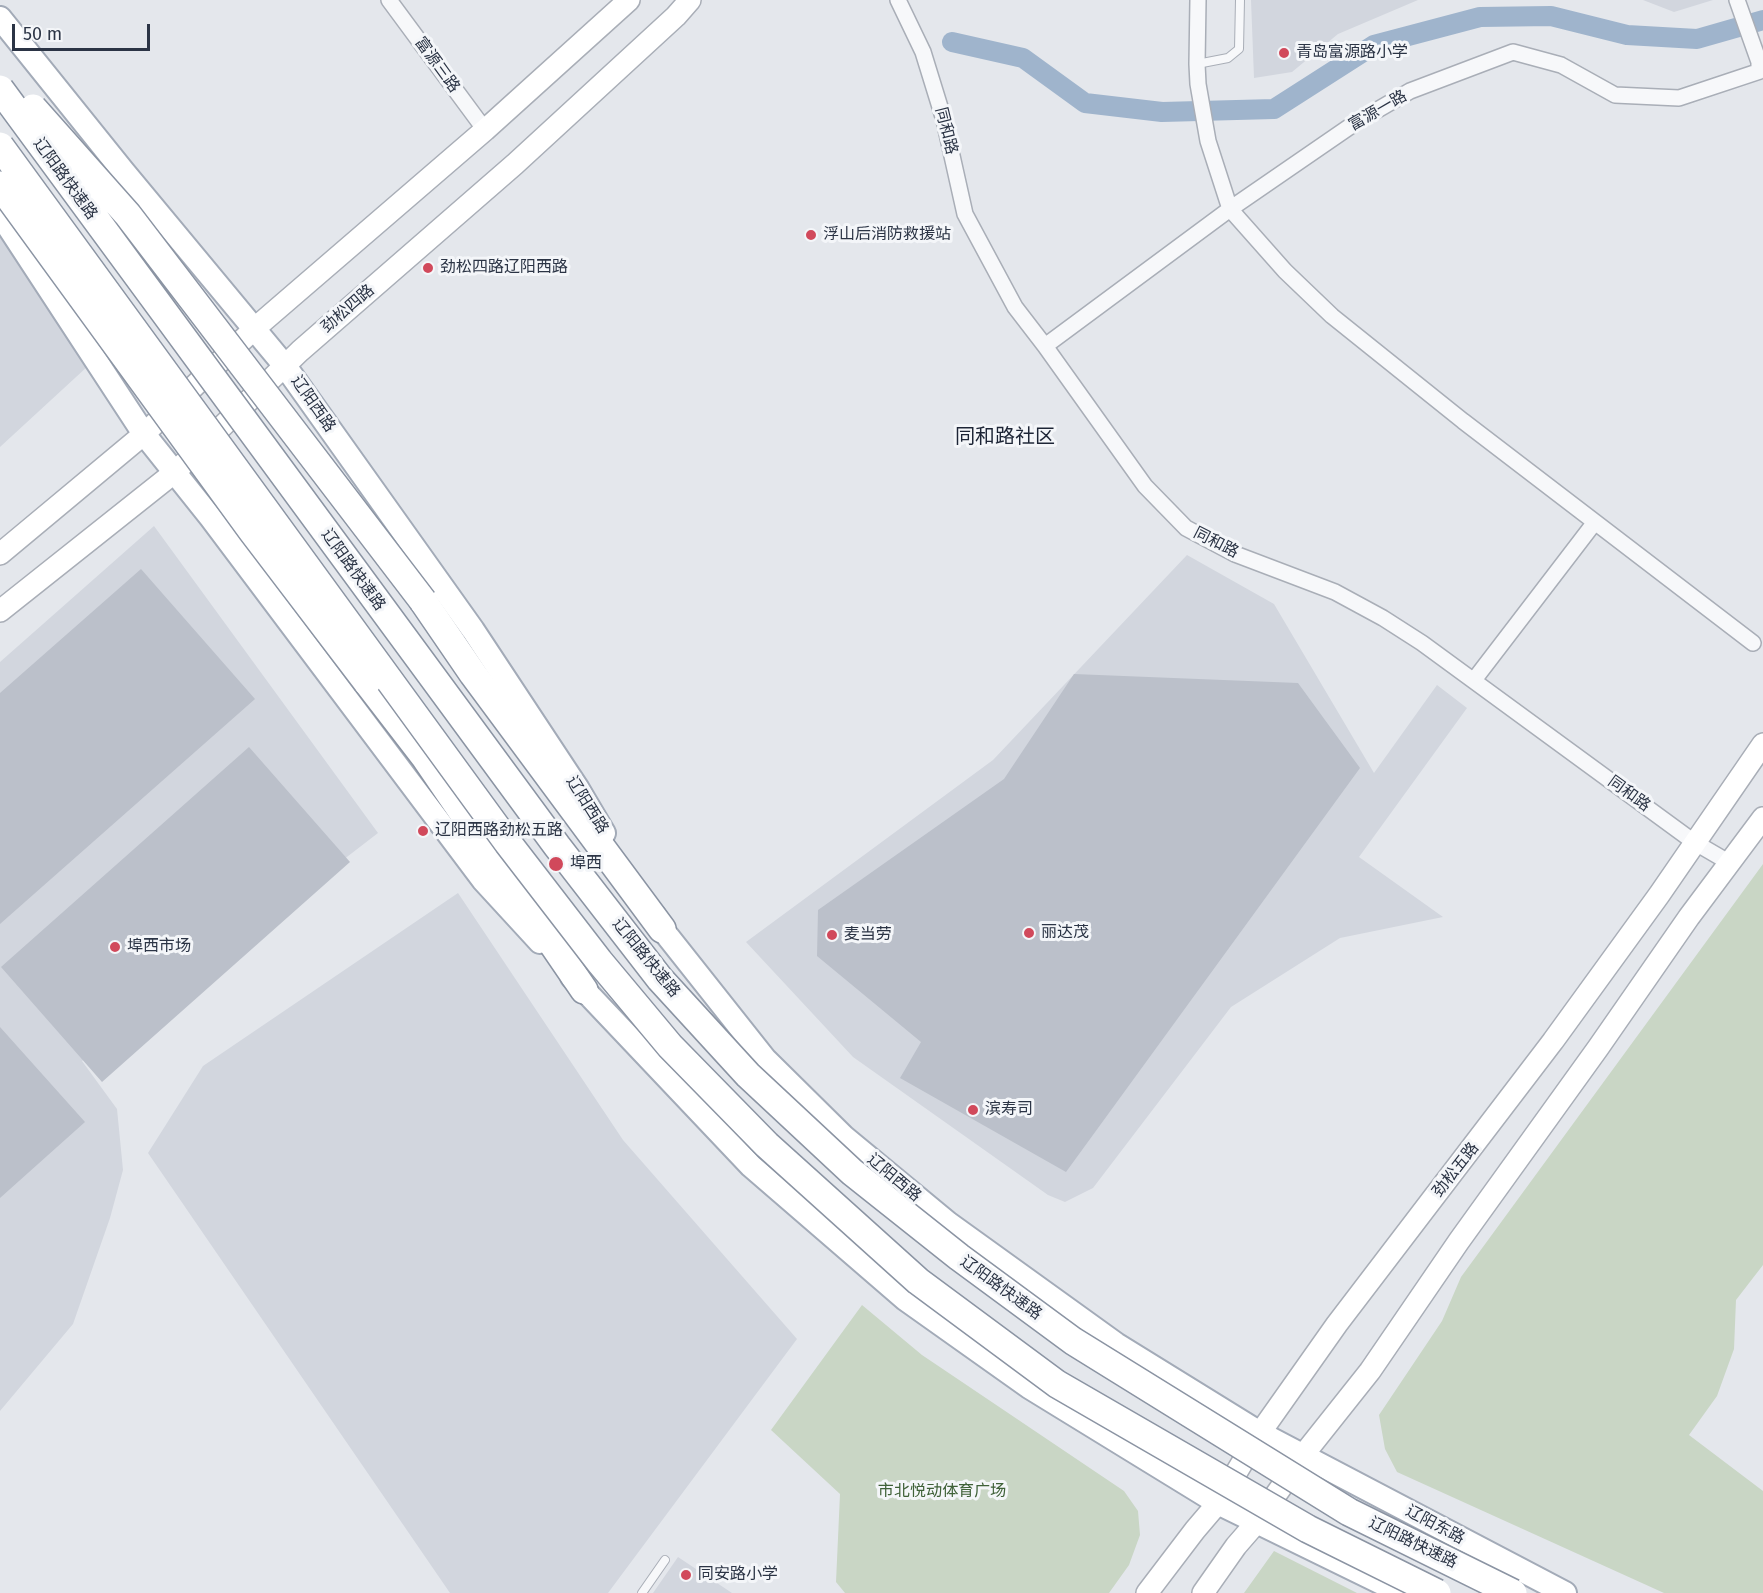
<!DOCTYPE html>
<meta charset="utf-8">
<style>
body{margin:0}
#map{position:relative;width:1763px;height:1593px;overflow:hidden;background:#e4e7ec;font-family:"Fira Sans",sans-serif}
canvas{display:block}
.scale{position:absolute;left:12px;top:24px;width:138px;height:27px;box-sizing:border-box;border:3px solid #2b3445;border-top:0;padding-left:8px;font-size:18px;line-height:21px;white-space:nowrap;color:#2b3445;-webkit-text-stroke:4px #f4f6f9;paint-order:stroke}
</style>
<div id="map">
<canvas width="1763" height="1593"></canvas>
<div class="scale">50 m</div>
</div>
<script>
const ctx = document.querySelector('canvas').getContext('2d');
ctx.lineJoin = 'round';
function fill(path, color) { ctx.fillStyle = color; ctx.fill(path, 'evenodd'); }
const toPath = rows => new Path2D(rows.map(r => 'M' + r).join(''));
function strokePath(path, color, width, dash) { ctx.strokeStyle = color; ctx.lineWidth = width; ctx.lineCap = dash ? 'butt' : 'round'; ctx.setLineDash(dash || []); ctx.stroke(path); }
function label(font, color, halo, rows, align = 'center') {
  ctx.font = font + ' "Fira Sans","Noto Sans SC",sans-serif'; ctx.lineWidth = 6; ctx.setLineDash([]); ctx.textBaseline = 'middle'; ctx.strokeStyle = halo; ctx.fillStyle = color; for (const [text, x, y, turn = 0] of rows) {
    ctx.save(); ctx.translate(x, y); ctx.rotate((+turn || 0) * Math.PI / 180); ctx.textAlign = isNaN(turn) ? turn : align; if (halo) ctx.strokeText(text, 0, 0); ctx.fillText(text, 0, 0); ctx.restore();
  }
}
fill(toPath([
 [1251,0,1418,0,1338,34,1292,72,1254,78],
 [1643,0,1713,0,1674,12],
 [0,232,88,366,0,447],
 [154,526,378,833,82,1061,117,1109,123,1170,110,1218,73,1324,0,1411,0,662],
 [1187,555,1274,604,1374,773,1437,685,1467,708,1359,857,1443,917,1340,938,1231,1007,1093,1188,1065,1202,1048,1195,853,1057,746,942,993,760],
 [458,893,623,1140,797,1339,608,1593,450,1593,148,1153,203,1066],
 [678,1557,732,1593,653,1593]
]), '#d2d6de');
fill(toPath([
 [1763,864,1763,1265,1736,1300,1734,1349,1717,1396,1689,1435,1763,1491,1763,1593,1664,1593,1397,1472,1385,1449,1379,1415,1442,1321,1461,1277],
 [862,1305,922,1355,1124,1491,1138,1511,1140,1535,1129,1565,1109,1593,845,1593,836,1582,840,1494,771,1430],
 [1274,1551,1357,1593,1244,1593]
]), '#c9d6c5');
strokePath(toPath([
 [952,42,1023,58,1085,103,1162,112,1274,109,1374,45,1480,17,1551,16,1627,35,1697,39,1763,20]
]), '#9fb4cc', 20);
fill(toPath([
 [141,569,255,699,0,924,0,693],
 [1074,674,1298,683,1360,768,1066,1172,900,1078,921,1042,817,956,818,910,1004,779],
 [249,747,350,862,102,1082,1,967],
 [0,1027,85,1122,0,1198]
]), '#bbc0ca');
const lane = toPath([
 [1197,64,1228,58,1239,49,1240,0],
 [642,1593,665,1560]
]);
const street = toPath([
 [389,0,485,130],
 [898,0,923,52,944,120,965,214,1015,307,1045,346,1145,486,1186,528,1235,554,1335,592,1383,618,1422,643,1694,842,1730,863],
 [1198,0,1197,64,1198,84,1208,141,1230,209,1285,271,1332,316,1463,421,1753,643],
 [1737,0,1759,62,1759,71],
 [1045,346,1230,209,1355,123,1410,91,1513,52,1561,65,1615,95,1679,98,1763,70],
 [1474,680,1595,522]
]);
const secondary = toPath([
 [0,554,144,434,254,329,485,130,629,0],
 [0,611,175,472,300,351,515,164,676,16,690,0],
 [1147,1593,1195,1530,1218,1503,1260,1433,1337,1324,1553,1041,1659,895,1763,744],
 [1203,1593,1236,1546,1256,1523,1308,1449,1370,1371,1459,1241,1598,1048,1689,917,1763,818]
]);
const primary = toPath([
 [0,18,123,171,285,366,473,630,578,789,604,833],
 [0,214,144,434,211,518,483,880,540,942],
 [654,915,662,929,765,1059,844,1137,948,1223,1116,1344,1260,1433,1565,1593],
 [572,977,751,1166,905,1299,1029,1387,1218,1503,1402,1593]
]);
const highway = toPath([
 [423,601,473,674,662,929],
 [367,682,424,756,584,990]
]);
strokePath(lane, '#a9aeb7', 10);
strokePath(street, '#a9aeb7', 18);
strokePath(secondary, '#a9aeb7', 24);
strokePath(primary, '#a3abb8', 26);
strokePath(highway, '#8b94a3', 30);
strokePath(lane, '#f7f8fa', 8);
strokePath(street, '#f7f8fa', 15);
strokePath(secondary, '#fff', 21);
strokePath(primary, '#fff', 22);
strokePath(highway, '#fff', 27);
const highwayBridge = toPath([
 [0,89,557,846,660,979,748,1075,852,1172,959,1257,1073,1341,1349,1512,1513,1593],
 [33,108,128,215,423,601],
 [0,146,508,843,599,961,670,1046,767,1145,918,1281,1057,1384,1308,1529,1437,1593],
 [0,185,252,531,367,682]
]);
strokePath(highwayBridge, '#8b94a3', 30, []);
strokePath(highwayBridge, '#fff', 27);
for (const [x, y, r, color] of [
 [1284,53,6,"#d1495b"],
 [811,235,6,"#d1495b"],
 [428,268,6,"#d1495b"],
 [423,831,6,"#d1495b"],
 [556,864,8,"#d1495b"],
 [1029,933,6,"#d1495b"],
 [832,935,6,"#d1495b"],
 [115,947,6,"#d1495b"],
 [973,1110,6,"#d1495b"],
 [686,1575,6,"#d1495b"]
]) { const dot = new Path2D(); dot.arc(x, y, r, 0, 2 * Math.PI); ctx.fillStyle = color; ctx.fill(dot); strokePath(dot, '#f4f6f9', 2); }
label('16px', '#2b3445', '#f4f6f9', [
 ["青岛富源路小学",1296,53],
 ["浮山后消防救援站",823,235],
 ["劲松四路辽阳西路",440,268],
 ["辽阳西路劲松五路",435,831],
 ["埠西",570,864],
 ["丽达茂",1041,933],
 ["麦当劳",844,935],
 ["埠西市场",127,947],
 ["滨寿司",985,1110],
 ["同安路小学",698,1575]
], 'left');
label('16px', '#2b3445', '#f4f6f9', [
 ["富源三路",437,65,54],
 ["富源一路",1378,111,-30],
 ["同和路",946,131,76],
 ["辽阳路快速路",65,179,54],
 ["劲松四路",348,309,-41],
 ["辽阳西路",313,404,55],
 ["同和路",1216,543,27],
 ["辽阳路快速路",353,570,54],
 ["同和路",1629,794,36],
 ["辽阳西路",587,805,58],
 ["辽阳路快速路",646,958,51],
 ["劲松五路",1456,1170,-52],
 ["辽阳西路",894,1178,40],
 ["辽阳路快速路",1001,1288,36],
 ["辽阳东路",1435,1525,28],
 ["辽阳路快速路",1413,1543,26]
]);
label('16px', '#3f6138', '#f4f6f9', [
 ["市北悦动体育广场",942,1492]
]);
label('20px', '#1d2536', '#f4f6f9', [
 ["同和路社区",1005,437]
]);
</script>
